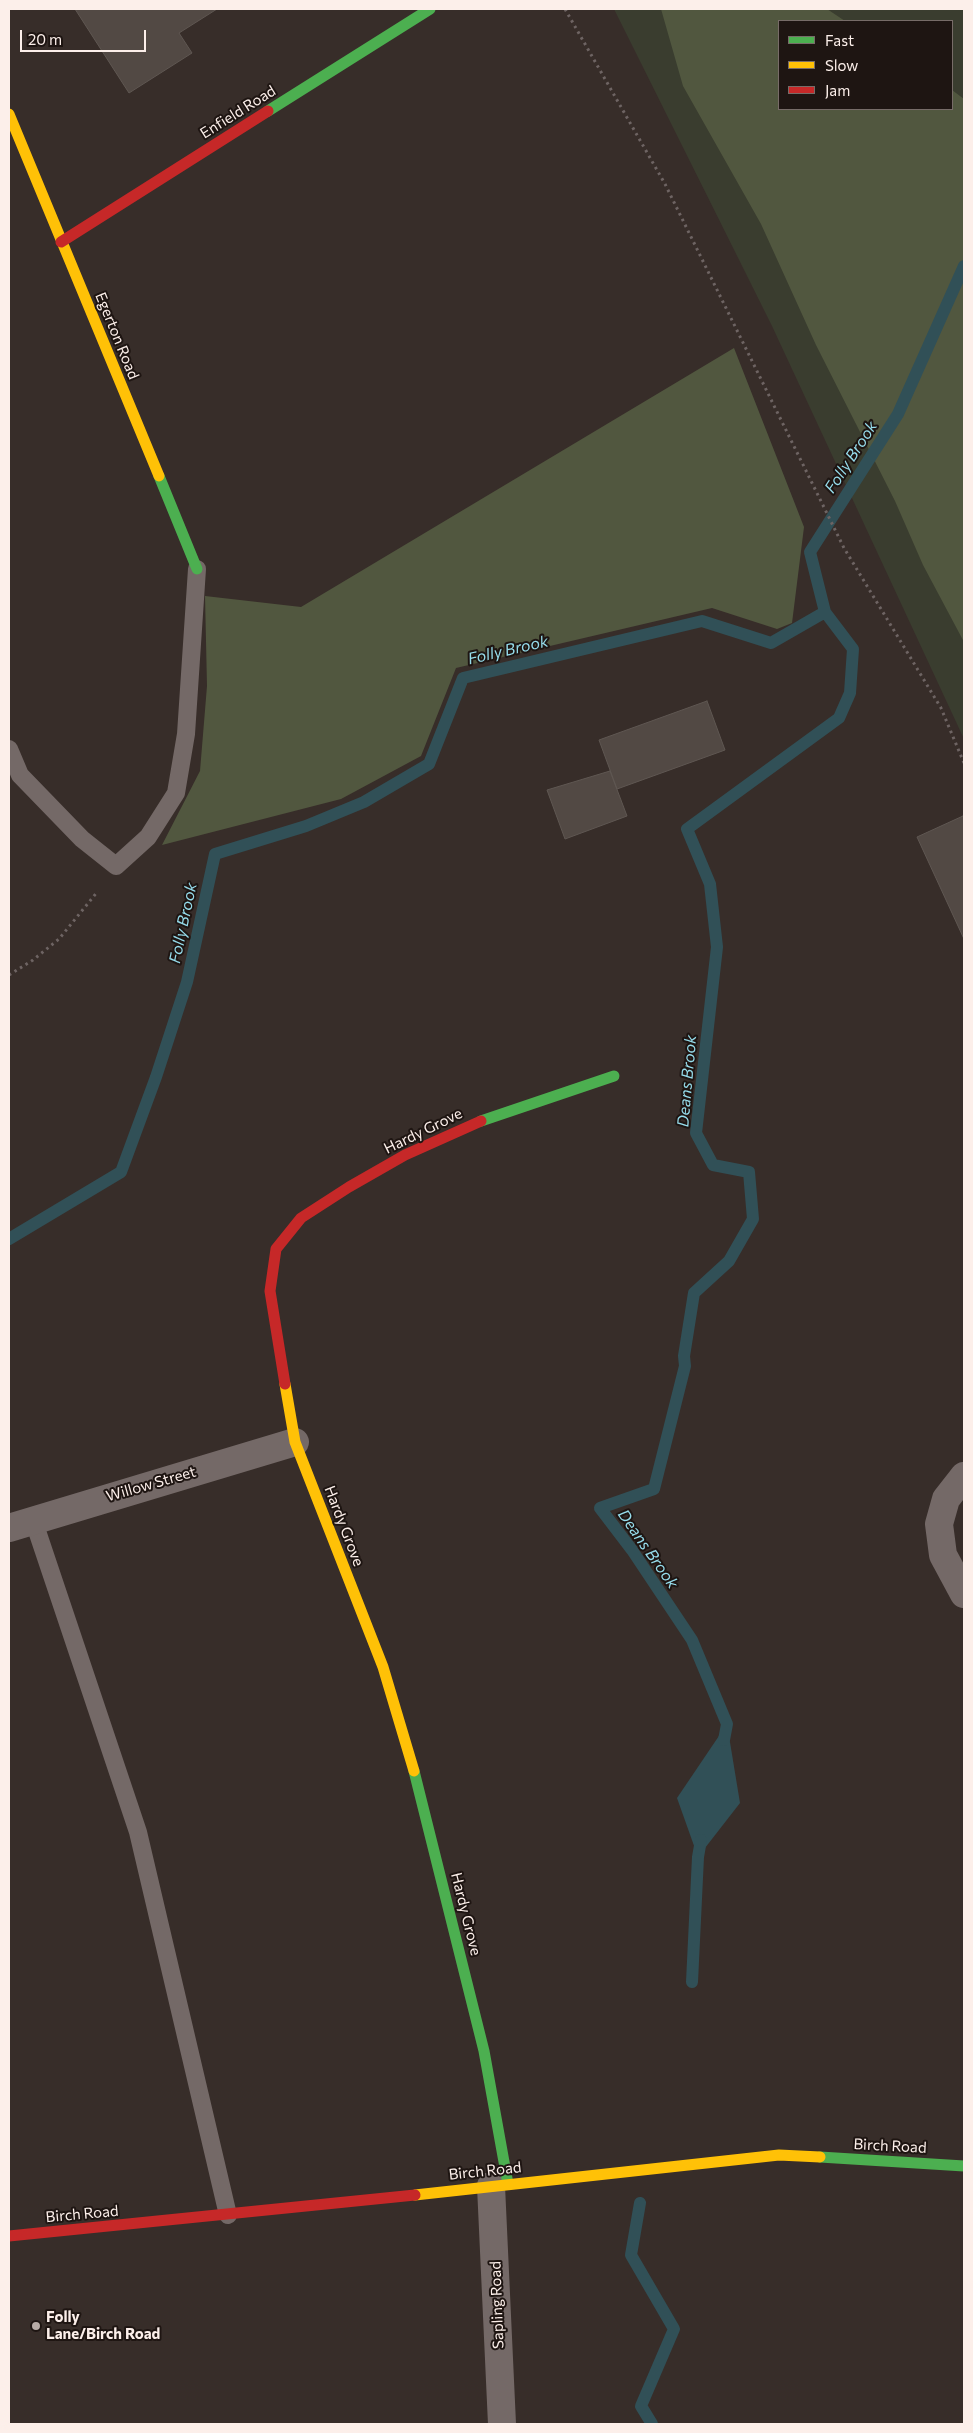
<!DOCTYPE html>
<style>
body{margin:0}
#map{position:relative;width:973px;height:2433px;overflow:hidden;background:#372d29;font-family:Commissioner,sans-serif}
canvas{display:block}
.frame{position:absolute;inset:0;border:10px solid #fcefea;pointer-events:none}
.legend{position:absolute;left:778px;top:20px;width:175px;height:90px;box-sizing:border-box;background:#1e1512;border:1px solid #776c68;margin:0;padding:6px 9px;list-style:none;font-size:15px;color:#fcefea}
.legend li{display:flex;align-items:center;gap:10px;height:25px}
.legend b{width:25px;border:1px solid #776c68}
.scale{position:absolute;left:20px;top:30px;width:126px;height:22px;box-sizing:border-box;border:2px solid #fcefea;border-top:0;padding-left:6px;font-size:15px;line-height:18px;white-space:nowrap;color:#fcefea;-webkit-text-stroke:4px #1e1512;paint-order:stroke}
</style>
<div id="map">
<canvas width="973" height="2433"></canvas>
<div class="frame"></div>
<ul class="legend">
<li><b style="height:6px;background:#4caf50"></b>Fast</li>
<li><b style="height:6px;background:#ffc107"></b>Slow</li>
<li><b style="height:6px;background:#c62828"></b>Jam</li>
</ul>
<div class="scale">20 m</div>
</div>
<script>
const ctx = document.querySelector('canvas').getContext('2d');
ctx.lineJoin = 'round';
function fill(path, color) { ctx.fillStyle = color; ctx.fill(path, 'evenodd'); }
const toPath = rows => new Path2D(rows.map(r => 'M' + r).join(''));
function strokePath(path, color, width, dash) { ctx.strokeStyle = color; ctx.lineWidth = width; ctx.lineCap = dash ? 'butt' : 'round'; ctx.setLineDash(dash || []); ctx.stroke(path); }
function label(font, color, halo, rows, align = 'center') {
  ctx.font = font + ' Commissioner,sans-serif'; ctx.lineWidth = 4; ctx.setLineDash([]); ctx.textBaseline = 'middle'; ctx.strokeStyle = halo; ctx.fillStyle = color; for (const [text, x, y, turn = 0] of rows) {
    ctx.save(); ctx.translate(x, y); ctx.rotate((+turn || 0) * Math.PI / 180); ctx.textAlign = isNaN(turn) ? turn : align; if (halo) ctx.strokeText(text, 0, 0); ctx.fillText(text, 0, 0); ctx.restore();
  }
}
fill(toPath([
 [614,9,964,9,964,739,772,326],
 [779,21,952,21,952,109,779,109]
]), '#3a3d2f');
fill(toPath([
 [661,9,827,9,845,21,779,21,779,109,952,109,952,90,964,99,964,642,923,565,895,501,816,345,761,224,683,86],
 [734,348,804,527,792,623,777,629,712,608,456,668,421,756,341,799,162,845,200,771,207,686,205,596,301,607]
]), '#51573f');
fill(toPath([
 [727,1724,740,1803,698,1857,677,1798]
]), '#315057');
strokePath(toPath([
 [9,1239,121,1172,156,1077,187,982,215,854,306,826,364,802,429,764,463,678,702,621,771,643,825,612,810,552,898,414,964,266],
 [724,1740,727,1724,692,1640,632,1550,600,1508,654,1489,685,1366,684,1356,694,1293,729,1261,753,1219,749,1172,713,1165,696,1133,717,947,710,884,687,829,839,718,850,693,853,649,825,612],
 [692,1982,698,1857,701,1840],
 [640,2203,631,2255,674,2329,641,2406,652,2424]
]), '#315057', 12);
const building = toPath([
 [75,9,217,9,179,33,192,53,129,93,75,9],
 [707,701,725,750,617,789,599,740,707,701],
 [610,771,627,816,565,839,547,790,610,771],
 [963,816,964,819,964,939,917,837,963,816]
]);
fill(building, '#524944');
strokePath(building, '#5f5752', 1);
strokePath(toPath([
 [565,9,665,184,844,548,941,708,964,763],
 [9,975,33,960,59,939,98,891]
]), '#6e6463', 3, [2.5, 4]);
strokePath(toPath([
 [9,749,20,775,82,839,116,866,148,837,176,793,186,734,197,569],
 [33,1519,138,1832,228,2215]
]), '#746967', 18);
strokePath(toPath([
 [964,1476,946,1499,939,1524,943,1555,964,1594],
 [9,1528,295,1442],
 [491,2186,502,2424]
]), '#746967', 28);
strokePath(toPath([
 [268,111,430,9],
 [159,476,197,569],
 [481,1121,614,1076],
 [414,1771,484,2051,508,2184],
 [820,2157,964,2166]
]), '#4caf50', 11);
strokePath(toPath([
 [9,114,159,476],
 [285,1384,295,1442,383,1667,414,1771],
 [415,2195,779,2155,820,2157]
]), '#ffc107', 11);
strokePath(toPath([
 [61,242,268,111],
 [285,1384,270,1291,276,1249,301,1218,349,1187,405,1155,481,1121],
 [9,2236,415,2195]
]), '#c62828', 11);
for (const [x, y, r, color] of [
 [36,2326,5,"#b7aba6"]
]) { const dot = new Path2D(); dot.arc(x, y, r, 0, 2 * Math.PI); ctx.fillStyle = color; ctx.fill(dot); strokePath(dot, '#1e1512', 2); }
label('15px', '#fcefea', '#1e1512', [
 ["Enfield Road",238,112,-32],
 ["Egerton Road",117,336,68],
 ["Hardy Grove",423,1131,-26],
 ["Willow Street",151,1484,-16],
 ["Hardy Grove",344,1526,69],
 ["Hardy Grove",466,1914,76],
 ["Birch Road",890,2146,3],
 ["Birch Road",485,2171,-6],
 ["Birch Road",82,2214,-5],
 ["Sapling Road",497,2305,-92]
]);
label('bold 15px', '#fcefea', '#1e1512', [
 ["Folly",46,2317],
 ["Lane/Birch Road",46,2334]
], 'left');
label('italic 16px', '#96dceb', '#1e1512', [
 ["Folly Brook",851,457,-57],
 ["Folly Brook",508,650,-13],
 ["Folly Brook",183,923,-78],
 ["Deans Brook",687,1081,-85],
 ["Deans Brook",648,1549,55]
]);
</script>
